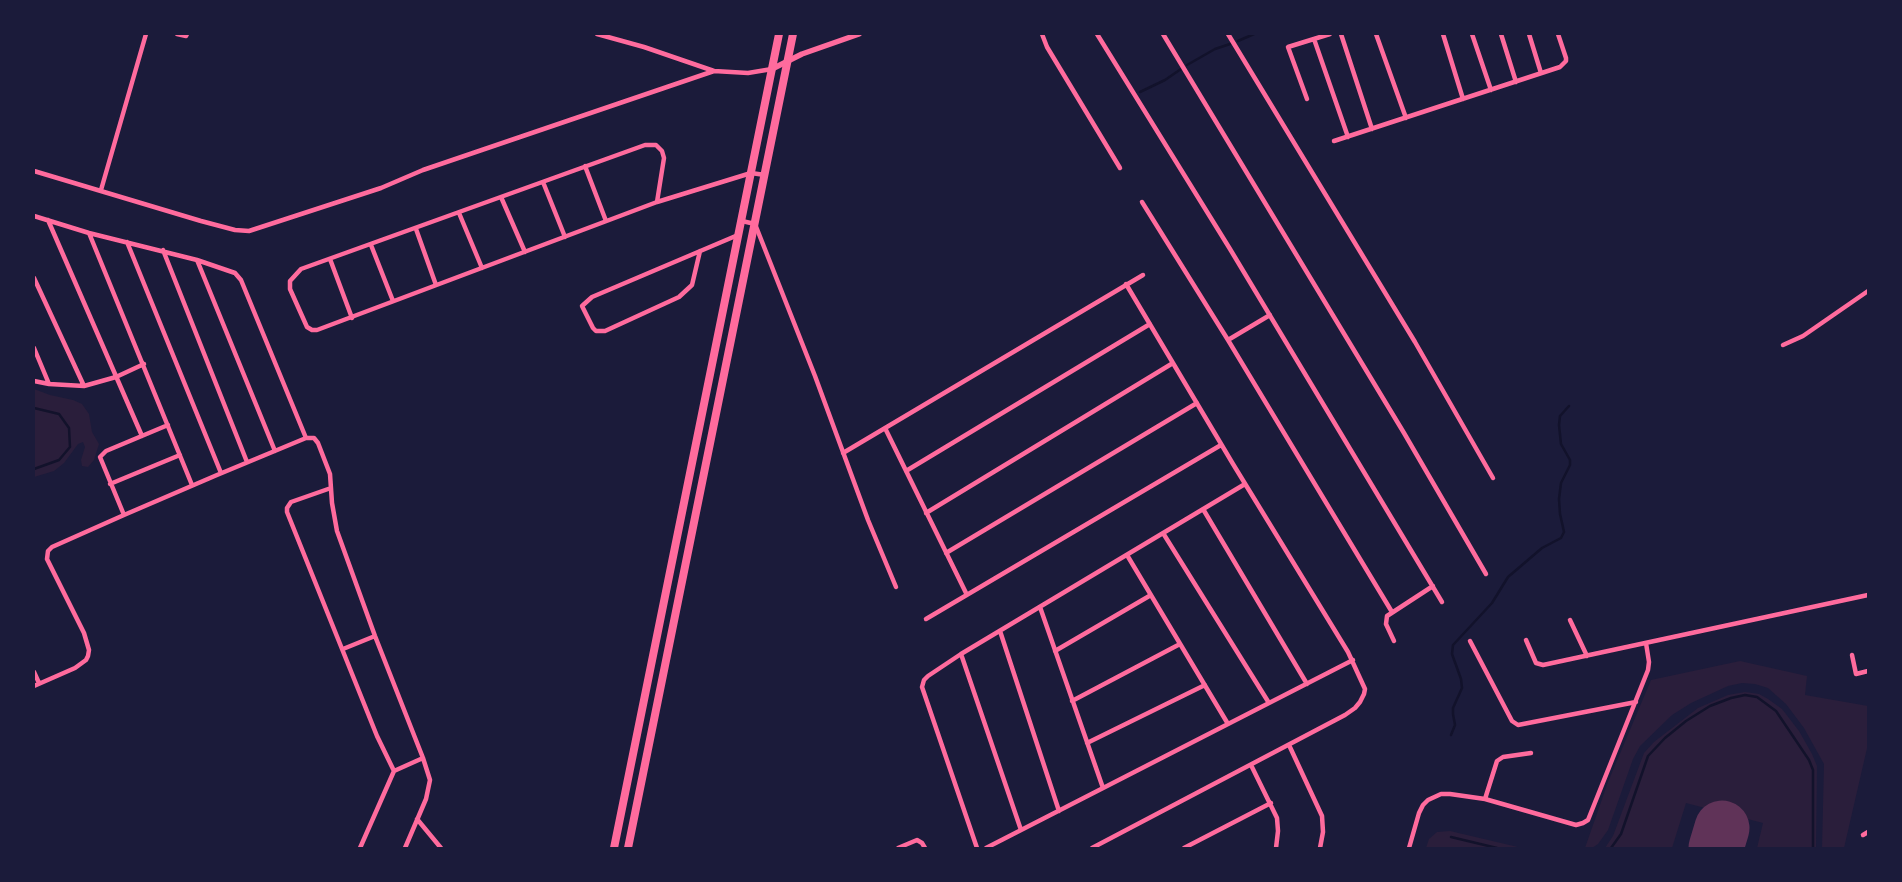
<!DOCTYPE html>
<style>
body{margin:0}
#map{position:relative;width:1902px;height:882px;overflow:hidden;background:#1b1b3a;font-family:Raleway,sans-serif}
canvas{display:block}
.frame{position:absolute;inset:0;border:35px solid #1b1b3a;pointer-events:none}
</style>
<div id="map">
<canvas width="1902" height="882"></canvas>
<div class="frame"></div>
</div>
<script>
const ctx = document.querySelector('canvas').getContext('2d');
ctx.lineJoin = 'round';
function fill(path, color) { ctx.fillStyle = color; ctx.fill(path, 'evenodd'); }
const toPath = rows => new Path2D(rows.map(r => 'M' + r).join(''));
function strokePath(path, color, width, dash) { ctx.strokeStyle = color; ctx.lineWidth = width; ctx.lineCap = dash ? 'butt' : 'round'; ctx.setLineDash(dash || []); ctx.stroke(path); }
fill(toPath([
 [34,389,50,395,73,400,82,404,89,414,92,432,99,444,94,460,88,467,82,466,81,460,85,447,83,442,78,444,64,463,54,471,34,477],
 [1740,661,1807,676,1805,695,1868,706,1868,744,1844,848,1822,848,1824,764,1804,728,1786,704,1768,688,1755,684,1742,683,1728,686,1691,703,1672,715,1640,746,1633,759,1608,830,1598,844,1592,848,1585,848,1608,782,1651,680],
 [1745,692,1759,694,1768,699,1782,709,1799,731,1812,754,1817,766,1816,848,1757,848,1763,823,1686,803,1672,848,1605,848,1613,836,1644,753,1654,742,1698,708,1728,695],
 [1450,831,1522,848,1426,848,1429,839,1437,832]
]), '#2a1e3b');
strokePath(toPath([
 [1238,41,1254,34],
 [1187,65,1215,49,1230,44],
 [1140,92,1165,80,1181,69],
 [34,408,59,414,69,428,70,447,59,460,34,469],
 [1451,735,1455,725,1453,714,1453,708,1462,688,1461,679,1452,654,1453,645,1492,603,1508,577,1542,548,1561,538,1564,532,1560,514,1559,499,1561,483,1570,465,1570,460,1561,444,1559,425,1560,416,1569,406],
 [1451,837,1497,848],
 [1611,848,1621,834,1648,756,1665,738,1686,721,1710,706,1731,698,1745,695,1757,697,1776,711,1809,760,1813,770,1813,848]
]), '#12122b', 2.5);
strokePath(toPath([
 [1716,848,1722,828]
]), '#603358', 55);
strokePath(toPath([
 [177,34,186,36,187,34],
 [597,34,644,47,714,71,748,73,772,69],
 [1042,34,1047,47,1120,168],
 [1097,34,1230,249,1442,602],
 [1163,34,1404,433,1486,574],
 [1228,34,1415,342,1493,478],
 [1341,34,1372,129],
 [1376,34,1406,118],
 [1443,34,1463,99],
 [1472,34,1491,90],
 [1501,34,1516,82],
 [1529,34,1541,73],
 [1314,39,1348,137],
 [1307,99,1288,47,1330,34],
 [1334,141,1560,67,1566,61,1566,58,1558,34],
 [585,166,606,221],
 [34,171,201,221,235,230,249,231,381,188,423,170,714,71],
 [543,182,565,237],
 [101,190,146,34],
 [501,197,525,252],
 [657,202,664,158,662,151,656,145,645,145,301,269,290,281,290,289,307,327,312,330,317,330,657,202,751,173,765,175],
 [1142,202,1228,340,1392,612],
 [459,213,482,268],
 [34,216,89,233,197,260,235,273,241,280,306,438],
 [48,220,142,436],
 [742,221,755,224,815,376,868,520,896,587],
 [416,229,436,285],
 [89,233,192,485],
 [127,242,221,473],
 [371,245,393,301],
 [163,250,247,462],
 [700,251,692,285,679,297,605,331,596,331,593,328,582,306,592,297,738,235],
 [330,259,352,318],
 [197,260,275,451],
 [34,278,84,386],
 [1228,340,1270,315],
 [1783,345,1803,336,1868,291],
 [34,348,49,384],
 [34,381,49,384,84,386,116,377,144,364],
 [885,428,967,595],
 [843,453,1143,275],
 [906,471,1150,324],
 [110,484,180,455],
 [331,488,291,502,287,508,287,512,377,736,394,771],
 [1203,509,1307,684],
 [926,513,1173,363],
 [124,515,100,457,106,451,168,425],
 [1163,533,1269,703],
 [946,553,1197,403],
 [1127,555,1228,724],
 [1040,607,1103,788],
 [926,619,1221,445],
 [1570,620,1587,656],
 [1000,631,1059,811],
 [1526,640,1536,663,1543,665,1868,595],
 [1394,641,1386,624,1387,616,1433,586],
 [1470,641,1512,721,1518,725,1636,702],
 [343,649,375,636],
 [1055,651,1151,595],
 [961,654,1021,830],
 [1852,655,1856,674,1868,671],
 [34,672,39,683],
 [34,686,75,668,86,660,88,656,89,650,84,633,47,559,48,551,52,547,124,515,217,475,306,438,314,438,318,443,330,474,332,503,337,531,375,636,423,758,430,780,426,799,405,848],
 [1072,701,1180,644],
 [1087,743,1205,685],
 [1289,745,1322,816,1323,832,1320,848],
 [1251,765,1277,818,1278,831,1276,848],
 [394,771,423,758],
 [1485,799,1497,761,1503,757,1531,753],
 [417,819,441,848],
 [1863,835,1868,832],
 [360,848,394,771],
 [898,848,917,840,922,843,925,848],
 [977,848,922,687,924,680,928,676,961,654,1245,484],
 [986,848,1353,660],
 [1092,848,1345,715,1355,708,1360,702,1364,694,1365,689,1348,652,1233,464,1126,284],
 [1184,848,1271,803],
 [1409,848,1419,813,1423,805,1428,800,1441,794,1450,794,1485,799,1576,825,1583,823,1588,820,1648,670,1649,662,1646,643]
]), '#ff6b9d', 4.5);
strokePath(toPath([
 [772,69,802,54,859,34]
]), '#ff6b9d', 5.5);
strokePath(toPath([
 [614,848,779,34],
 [628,848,793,34]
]), '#ff6b9d', 8);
</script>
